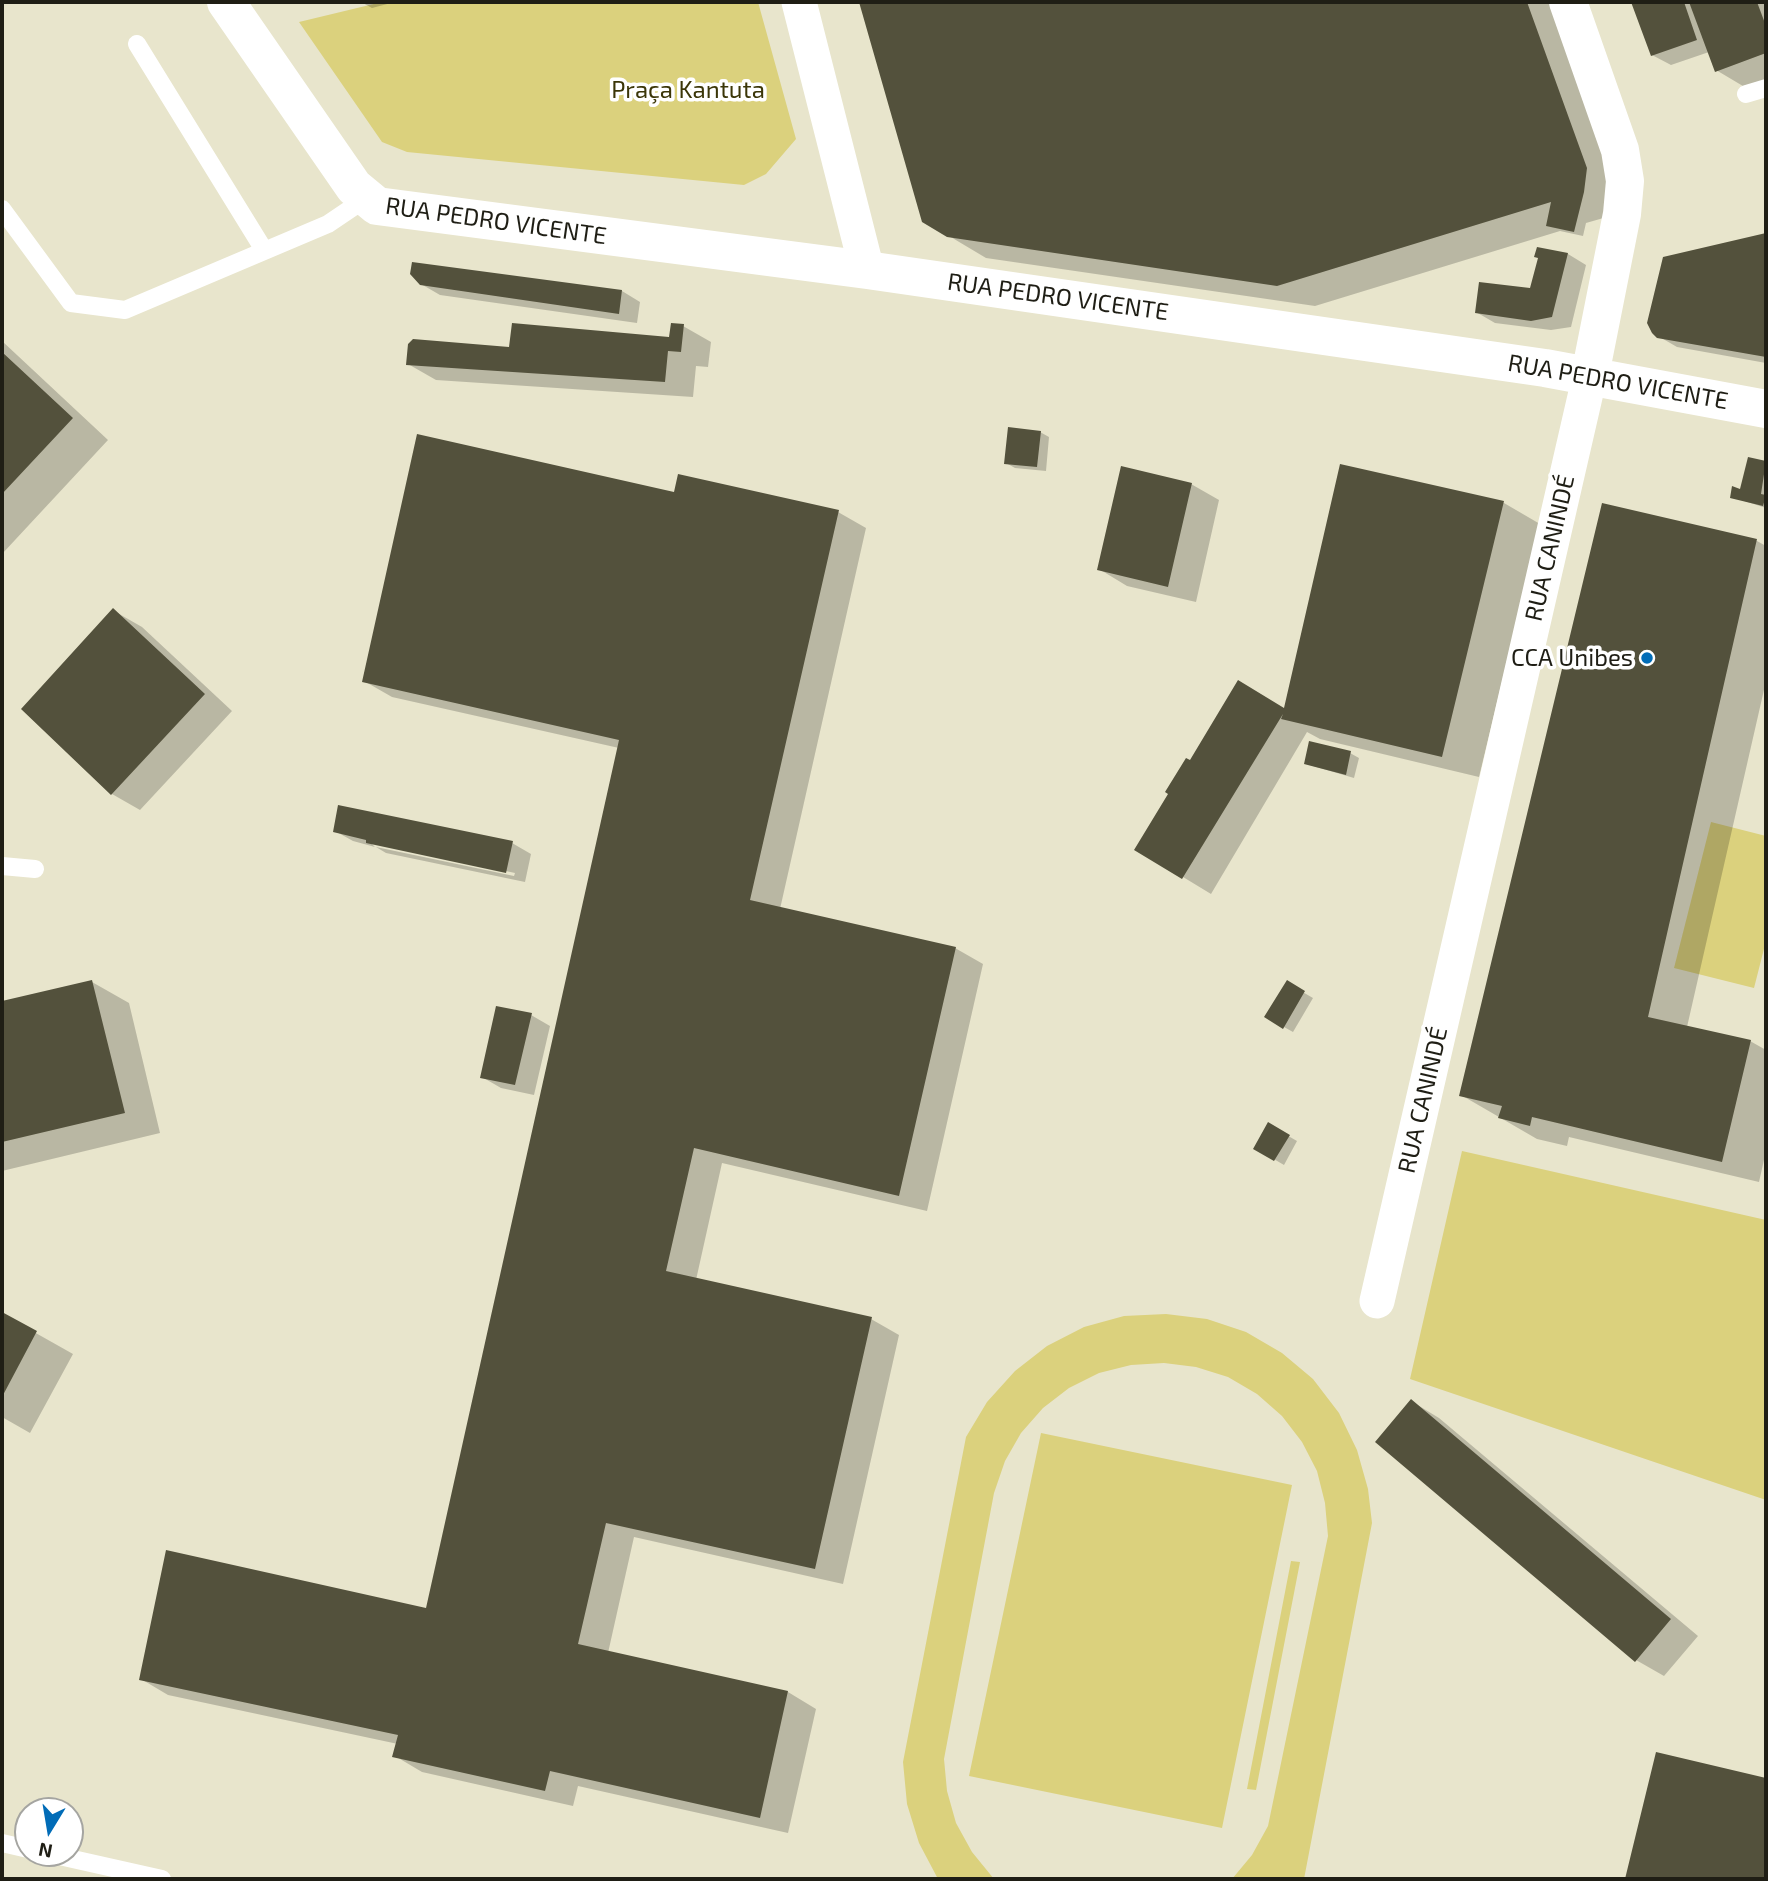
<!DOCTYPE html>
<meta charset="utf-8">
<style>
body{margin:0}
#map{position:relative;width:1768px;height:1881px;overflow:hidden;background:#e8e5cc;font-family:"Exo 2",sans-serif}
canvas{display:block}
.frame{position:absolute;inset:0;border:4px solid #1f1e15;pointer-events:none}
.north{position:absolute;left:14px;top:1797px;width:70px;height:70px;box-sizing:border-box;background:#fff;border:2px solid #a5a5a1;border-radius:50%;rotate:191deg;font-size:19px;font-weight:700;line-height:28px;text-align:center;color:#1f1e15}
.north::after{content:'';display:block;margin:auto;width:24px;height:32px;background:#016cb7;clip-path:polygon(50% 0,100% 100%,50% 72%,0 100%)}
</style>
<div id="map">
<canvas width="1768" height="1881"></canvas>
<div class="frame"></div>
<div class="north">N</div>
</div>
<script>
const ctx = document.querySelector('canvas').getContext('2d');
ctx.lineJoin = 'round';
function fill(path, color) { ctx.fillStyle = color; ctx.fill(path, 'evenodd'); }
const toPath = rows => new Path2D(rows.map(r => 'M' + r).join(''));
function strokePath(path, color, width, dash) { ctx.strokeStyle = color; ctx.lineWidth = width; ctx.lineCap = dash ? 'butt' : 'round'; ctx.setLineDash(dash || []); ctx.stroke(path); }
function label(font, color, halo, rows, align = 'center') {
  ctx.font = font + ' "Exo 2",sans-serif'; ctx.lineWidth = 7; ctx.setLineDash([]); ctx.textBaseline = 'middle'; ctx.strokeStyle = halo; ctx.fillStyle = color; for (const [text, x, y, turn = 0] of rows) {
    ctx.save(); ctx.translate(x, y); ctx.rotate((+turn || 0) * Math.PI / 180); ctx.textAlign = isNaN(turn) ? turn : align; if (halo) ctx.strokeText(text, 0, 0); ctx.fillText(text, 0, 0); ctx.restore();
  }
}
fill(toPath([
 [382,2,758,2,796,139,766,174,744,185,407,152,382,142,299,22],
 [1711,822,1766,836,1766,941,1754,988,1674,968],
 [1462,1151,1766,1220,1766,1500,1410,1379],
 [1166,1314,1207,1319,1246,1332,1282,1353,1313,1379,1339,1413,1357,1450,1368,1489,1372,1523,1304,1879,1232,1879,1252,1855,1268,1826,1328,1536,1325,1503,1317,1471,1302,1442,1282,1416,1257,1394,1228,1377,1196,1367,1164,1363,1131,1365,1099,1373,1069,1388,1043,1408,1021,1433,1005,1461,994,1493,944,1759,947,1791,956,1823,972,1852,994,1879,938,1879,919,1843,907,1804,903,1762,966,1437,987,1402,1015,1371,1047,1346,1084,1327,1124,1316],
 [1041,1433,1292,1485,1222,1828,969,1776],
 [1291,1561,1300,1562,1256,1790,1247,1789]
]), '#dbd17d');
fill(toPath([
 [361,2,395,2,372,8],
 [862,2,1555,2,1621,213,1586,223,1583,236,1560,231,1315,306,986,258,924,221],
 [1633,2,1766,2,1766,87,1753,92,1716,70,1709,52,1671,65,1652,55],
 [1766,234,1766,363,1677,347,1658,336,1665,259],
 [1538,249,1568,254,1586,265,1571,327,1551,330,1495,323,1476,312,1532,290,1539,258],
 [421,284,622,291,640,302,637,323,440,295],
 [683,326,711,342,708,367,696,366,693,397,436,380,408,364,511,349,671,339],
 [2,341,108,440,2,554],
 [1040,432,1049,437,1046,471,1015,468,1006,463],
 [1749,459,1766,463,1766,508,1732,497,1741,491],
 [1341,466,1504,503,1540,524,1479,777,1320,739,1307,732,1211,894,1137,849,1285,710],
 [1191,484,1219,500,1196,602,1127,586,1099,569],
 [676,494,838,512,866,528,780,909,955,948,983,964,927,1211,722,1163,696,1280,871,1319,899,1335,843,1584,634,1537,608,1653,788,1692,816,1709,788,1833,578,1786,573,1806,422,1772,395,1756,398,1744,168,1695,141,1679,427,1610,619,748,392,697,364,681],
 [1603,506,1757,541,1766,546,1766,681,1687,1027,1750,1041,1766,1050,1766,1151,1759,1182,1569,1137,1567,1146,1537,1139,1461,1095],
 [114,611,142,627,232,711,140,810,112,794,23,709],
 [1350,753,1359,758,1354,778,1306,764],
 [335,831,512,843,531,854,525,882,386,853,376,847,514,876,515,873,370,842,375,847,353,841],
 [92,982,129,1003,160,1133,2,1171,2,1003],
 [1287,983,1313,998,1293,1032,1266,1017],
 [531,1015,550,1026,534,1095,501,1088,482,1077],
 [1269,1125,1297,1141,1284,1165,1255,1148],
 [2,1314,73,1354,30,1433,2,1417],
 [1411,1401,1439,1418,1698,1636,1664,1676,1636,1660],
 [1657,1754,1766,1780,1766,1879,1627,1879]
]), '#0003');
fill(toPath([
 [859,2,1527,2,1587,168,1584,192,1574,232,1546,226,1551,202,1277,286,947,237,922,222],
 [1631,2,1684,2,1697,40,1651,56],
 [1689,2,1757,2,1766,26,1766,53,1715,72],
 [1766,233,1766,357,1657,338,1652,333,1647,323,1663,257],
 [1537,247,1568,253,1552,317,1531,321,1475,313,1479,282,1530,288,1538,258,1534,257],
 [412,262,622,290,619,314,420,285,410,274],
 [512,323,669,337,671,323,684,324,681,352,668,351,665,382,406,365,408,344,413,339,509,347],
 [2,352,73,418,2,494],
 [1008,427,1041,431,1037,467,1004,464],
 [417,434,674,492,678,474,839,510,750,900,956,947,899,1196,694,1148,666,1271,872,1317,815,1569,606,1523,578,1644,788,1691,760,1818,550,1771,545,1791,392,1757,398,1735,139,1680,166,1550,426,1608,619,740,362,682],
 [1748,457,1766,461,1761,494,1766,495,1763,506,1730,498,1732,486,1740,489],
 [1340,464,1504,501,1442,757,1281,719,1283,714,1182,879,1134,850,1168,794,1165,792,1186,758,1190,760,1238,680,1284,708],
 [1121,466,1192,483,1168,587,1097,570],
 [1602,503,1757,539,1648,1017,1751,1040,1722,1162,1532,1117,1530,1126,1498,1118,1502,1106,1459,1096],
 [113,608,205,694,111,795,21,709],
 [1309,741,1351,751,1346,775,1304,764],
 [338,805,513,841,506,873,366,843,366,840,333,832],
 [92,980,125,1113,2,1142,2,1001],
 [1287,980,1305,991,1283,1029,1264,1017],
 [496,1006,532,1013,515,1085,480,1078],
 [1268,1122,1290,1135,1274,1161,1253,1149],
 [2,1312,37,1331,2,1397],
 [1411,1399,1671,1619,1635,1662,1375,1442],
 [1656,1752,1766,1778,1766,1879,1625,1879]
]), '#53513c');
strokePath(toPath([
 [137,44,264,250],
 [1746,94,1766,88],
 [2,209,71,303,125,310,328,224,365,199],
 [2,866,35,869],
 [2,1843,28,1849],
 [46,1853,162,1879]
]), '#fff', 18);
strokePath(toPath([
 [799,2,867,270],
 [1377,1301,1590,375]
]), '#fff', 35);
strokePath(toPath([
 [226,2,354,187,377,206,867,270,1545,368,1766,409],
 [1568,2,1620,150,1625,181,1622,214,1590,375]
]), '#fff', 38);
for (const [x, y, r, color] of [
 [1647,658,7,"#016cb7"]
]) { const dot = new Path2D(); dot.arc(x, y, r, 0, 2 * Math.PI); ctx.fillStyle = color; ctx.fill(dot); strokePath(dot, '#fff', 2.5); }
label('24px', '#3b3608', '#fff', [
 ["Praça Kantuta",688,90]
]);
label('24px', '#1f1e15', '#fff', [
 ["RUA PEDRO VICENTE",496,221,8],
 ["RUA PEDRO VICENTE",1058,297,8],
 ["RUA PEDRO VICENTE",1618,382,10],
 ["RUA CANINDÉ",1550,548,-77],
 ["RUA CANINDÉ",1423,1100,-77]
]);
label('24px', '#1f1e15', '#fff', [
 ["CCA Unibes",1633,658]
], 'right');
</script>
